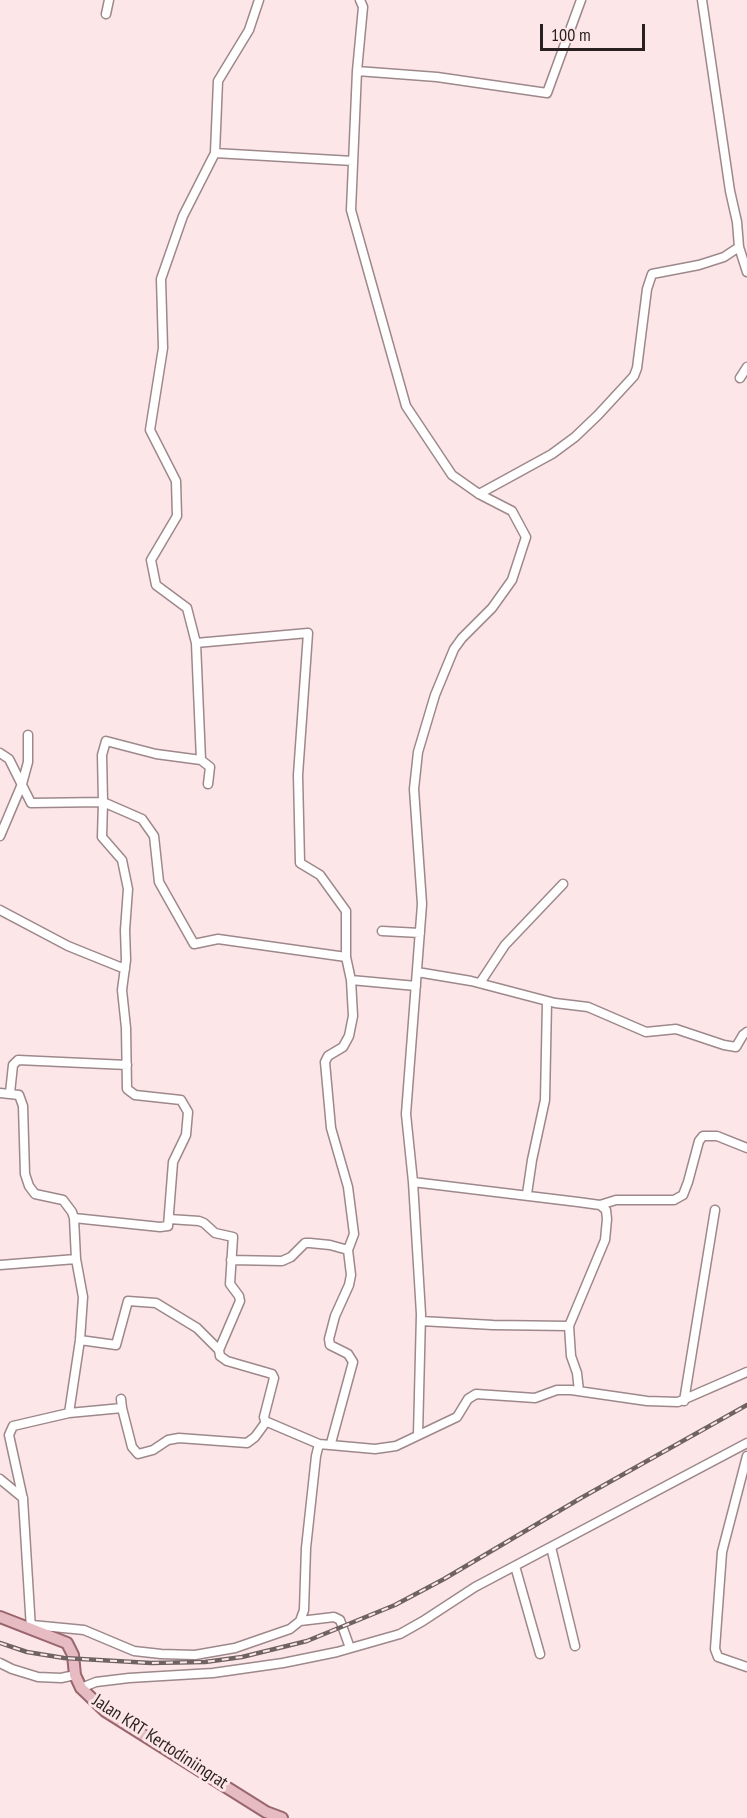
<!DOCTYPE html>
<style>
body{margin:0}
#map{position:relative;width:747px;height:1818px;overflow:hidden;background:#fde6e8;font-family:"PT Sans Narrow",sans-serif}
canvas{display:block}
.scale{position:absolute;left:540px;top:24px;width:105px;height:27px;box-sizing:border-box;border:3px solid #281f20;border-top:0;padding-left:8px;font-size:18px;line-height:21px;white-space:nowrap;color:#281f20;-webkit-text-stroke:4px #fde6e8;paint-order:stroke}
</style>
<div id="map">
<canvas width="747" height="1818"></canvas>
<div class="scale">100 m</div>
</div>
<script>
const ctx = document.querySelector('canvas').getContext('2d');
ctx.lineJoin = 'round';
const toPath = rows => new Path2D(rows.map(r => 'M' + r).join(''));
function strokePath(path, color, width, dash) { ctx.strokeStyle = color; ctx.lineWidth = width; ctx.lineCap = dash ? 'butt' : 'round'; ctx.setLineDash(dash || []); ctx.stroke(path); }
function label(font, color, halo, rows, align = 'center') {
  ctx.font = font + ' "PT Sans Narrow",sans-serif'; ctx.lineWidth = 6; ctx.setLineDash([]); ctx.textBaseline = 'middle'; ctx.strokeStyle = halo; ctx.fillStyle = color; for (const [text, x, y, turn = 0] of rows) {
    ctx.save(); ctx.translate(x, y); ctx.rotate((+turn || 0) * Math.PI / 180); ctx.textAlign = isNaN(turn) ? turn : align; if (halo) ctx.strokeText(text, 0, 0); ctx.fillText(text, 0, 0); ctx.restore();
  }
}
const minor = toPath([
 [360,0,363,7,357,71,351,210,406,406,452,475,479,494,512,511,526,537,512,580,492,608,462,638,454,649,435,695,418,752,414,789,422,904,406,1114,413,1182,421,1314,418,1435],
 [702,0,730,191,737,222,739,247,747,272],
 [106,14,109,0],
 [357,71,437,77,547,93,581,0],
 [215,153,353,161],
 [740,378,747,367],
 [479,494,552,454,575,437,598,415,634,376,637,368,647,289,652,274,699,265,724,257,739,247],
 [196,643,187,608,156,585,151,560,177,516,176,481,150,430,163,348,161,279,183,216,215,153,218,81,249,30,259,0],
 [0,753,9,759,31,803,103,802,102,837,122,860,128,889,125,930,126,960,122,990,126,1028,127,1089,135,1095,181,1100,188,1112,186,1135,173,1162,168,1226,160,1227,74,1218],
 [201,760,196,643,308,633,298,775,300,863,320,875,346,911,346,957],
 [208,784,210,767,201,760,156,754,106,741,102,755,103,802,142,819,154,836,159,882,194,944,218,939,346,957,351,980],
 [0,836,22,784,28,762,28,735],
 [0,910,68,946,125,969],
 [382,931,420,933],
 [417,972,471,981,555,1003,588,1007,646,1032,676,1029,724,1045,736,1047,743,1035,747,1032],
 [480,983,505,945,563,884],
 [0,1093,19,1095,23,1106,25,1174,29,1186,35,1194,63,1200,72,1212,74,1218,76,1259,83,1297,80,1340,69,1413],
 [10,1093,13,1065,18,1060,127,1065],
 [413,1182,578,1202,600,1205,606,1210,607,1219,605,1240,569,1326,571,1356,577,1373,579,1391],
 [527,1194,532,1160,545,1100,547,1002],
 [600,1205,616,1200,674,1200,683,1195,688,1182,699,1141,703,1136,717,1136,747,1148],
 [169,1219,199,1221,204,1223,215,1233,233,1237,230,1284,239,1296,240,1301,219,1350],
 [231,1260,282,1261,291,1257,305,1243,310,1243,330,1245,348,1250],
 [0,1265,76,1259],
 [421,1321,493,1325,569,1326],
 [80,1340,116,1345,128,1301,156,1303,197,1328,219,1350,220,1356,227,1361,272,1374,274,1378,264,1417,265,1421,319,1444],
 [121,1399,122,1408],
 [684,1401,715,1210],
 [331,1443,353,1362,348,1354,330,1345,329,1339,335,1316,349,1285,351,1275,348,1250,354,1234,348,1187,331,1128,325,1062,328,1056,343,1047,349,1036,353,1016,351,980,416,986],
 [747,1456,722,1552,715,1649,718,1657,747,1667],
 [0,1479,23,1498],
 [551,1547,575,1646],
 [515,1566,540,1654],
 [300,1621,304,1610,306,1548,316,1456,319,1444,375,1449,396,1446,457,1417,468,1399,476,1394,535,1398,557,1390,571,1390,647,1401,678,1402,747,1372],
 [32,1625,84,1630,134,1651,161,1654,195,1655,235,1648,290,1629,300,1621,334,1617,340,1620,350,1648],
 [31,1629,23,1499,9,1435,13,1426,69,1413,122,1408,132,1447,138,1454,153,1450,168,1440,179,1438,247,1443,255,1437,266,1422],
 [0,1663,12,1669,38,1677,61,1678,75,1675],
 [81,1688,96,1682,129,1678,213,1673,283,1663,337,1652,400,1634,423,1621,475,1587,747,1443]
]);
const major = toPath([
 [0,1617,67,1643,73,1655,75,1675,81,1688,105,1711,266,1812,282,1818]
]);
strokePath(minor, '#9d888b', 11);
strokePath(major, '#99666d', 14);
strokePath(minor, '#fff', 8);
strokePath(major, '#e6bbc1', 10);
const rail = toPath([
 [0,1643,27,1652,64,1658,151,1663,205,1662,242,1657,307,1641,395,1605,444,1579,581,1498,747,1405]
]);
strokePath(rail, '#6f6263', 4.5);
strokePath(rail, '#fde6e8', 2, [7]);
label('18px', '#281f20', '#fde6e8', [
 ["Jalan KRT Kertodiniingrat",160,1742,33]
]);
</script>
